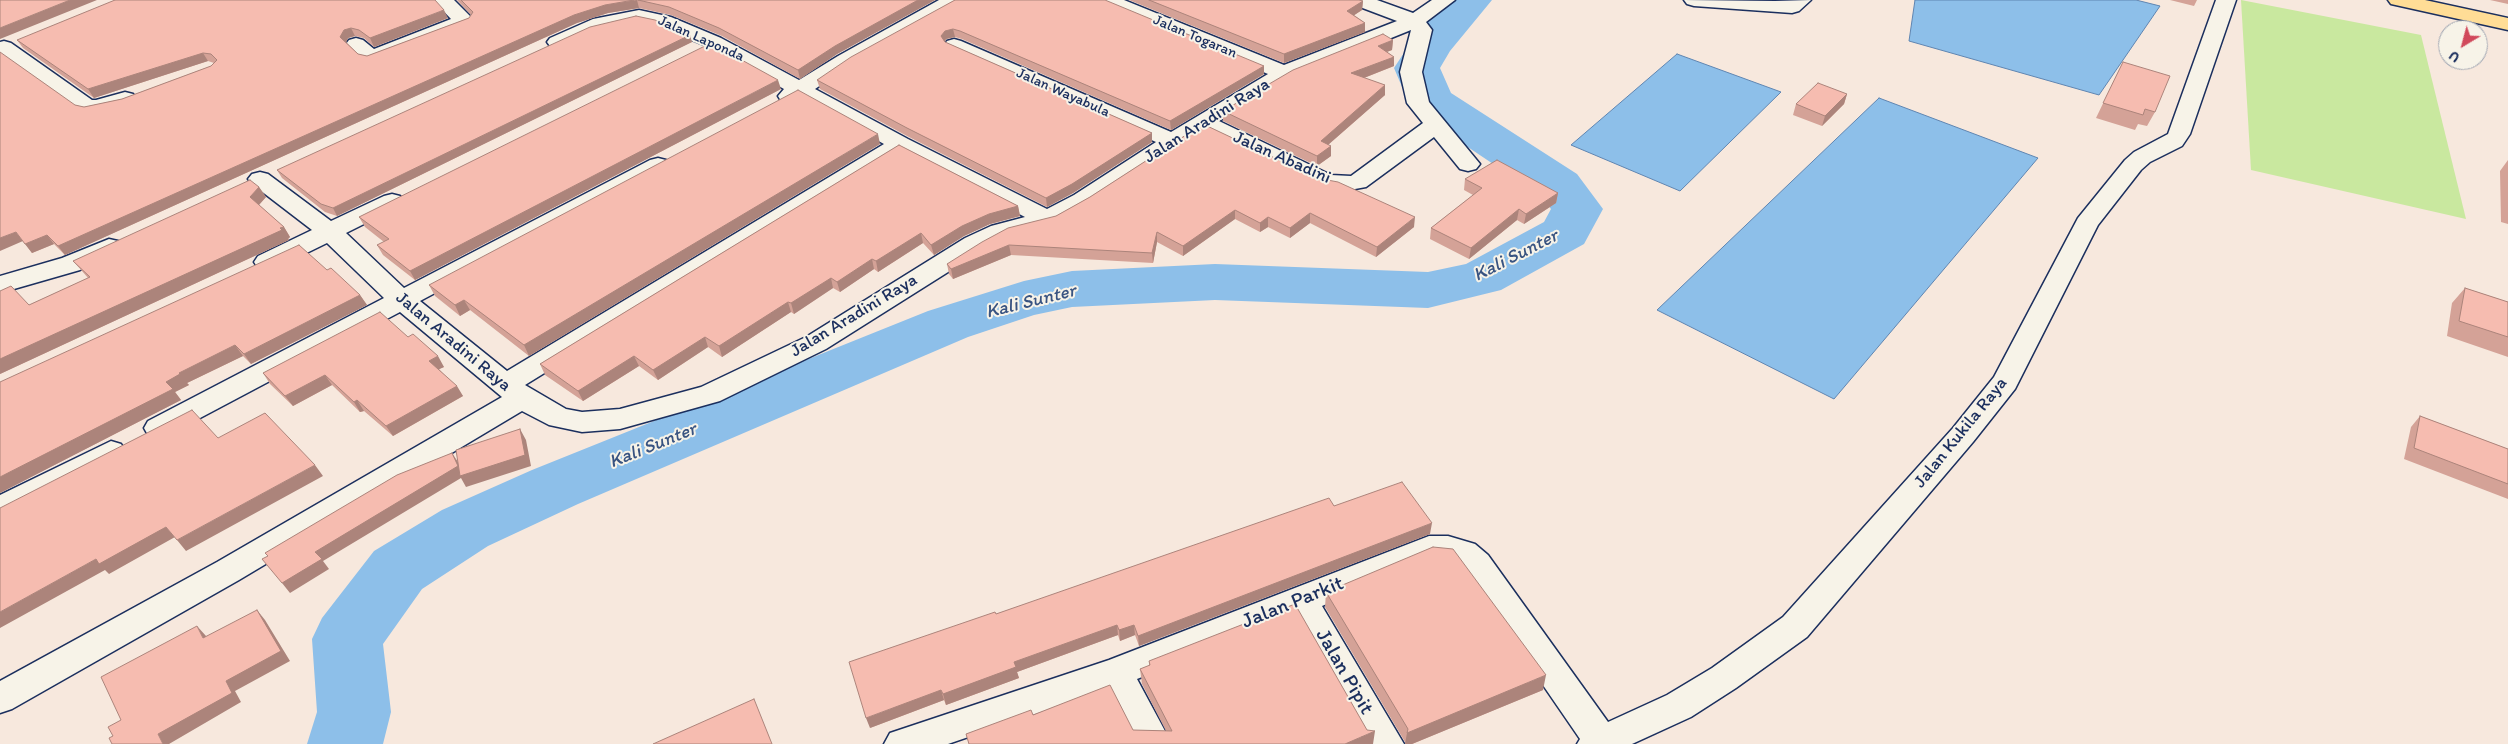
<!DOCTYPE html>
<style>
body{margin:0}
#map{position:relative;width:2508px;height:744px;overflow:hidden;background:#f7e8dd;font-family:Itim,sans-serif}
canvas{display:block}
.north{position:absolute;left:2438px;top:20px;width:50px;height:50px;box-sizing:border-box;background:#f7f3e8;border:1px solid #9fa5b1;border-radius:50%;rotate:217deg;font-size:14px;font-weight:700;line-height:20px;text-align:center;color:#1b2f5e}
.north::after{content:'';display:block;margin:auto;width:18px;height:22px;background:#d1495b;clip-path:polygon(50% 0,100% 100%,50% 72%,0 100%)}
</style>
<div id="map">
<canvas width="2508" height="744"></canvas>
<div class="north">U</div>
</div>
<script>
const ctx = document.querySelector('canvas').getContext('2d');
ctx.lineJoin = 'round';
function fill(path, color) { ctx.fillStyle = color; ctx.fill(path, 'evenodd'); }
const toPath = rows => new Path2D(rows.map(r => 'M' + r).join(''));
function strokePath(path, color, width, dash) { ctx.strokeStyle = color; ctx.lineWidth = width; ctx.lineCap = dash ? 'butt' : 'round'; ctx.setLineDash(dash || []); ctx.stroke(path); }
function label(font, color, halo, rows, align = 'center') {
  ctx.font = font + ' Itim,sans-serif'; ctx.lineWidth = 4; ctx.setLineDash([]); ctx.textBaseline = 'middle'; ctx.strokeStyle = halo; ctx.fillStyle = color; for (const [text, x, y, turn = 0] of rows) {
    ctx.save(); ctx.translate(x, y); ctx.rotate((+turn || 0) * Math.PI / 180); ctx.textAlign = isNaN(turn) ? turn : align; if (halo) ctx.strokeText(text, 0, 0); ctx.fillText(text, 0, 0); ctx.restore();
  }
}
fill(toPath([
 [2241,0,2421,35,2466,219,2251,170]
]), '#c9e89f');
const water = toPath([
 [1915,0,2136,0,2160,6,2099,95,1909,41,1915,0],
 [1677,54,1781,92,1680,191,1571,145,1677,54],
 [1879,98,2038,158,1834,399,1657,310,1879,98]
]);
fill(water, '#8dbfe9');
strokePath(water, '#5f85b1', 1);
fill(toPath([
 [1448,0,1492,0,1450,51,1440,68,1451,93,1577,174,1603,209,1584,244,1501,290,1428,308,1215,300,1072,307,1034,315,968,337,578,504,488,546,422,589,383,644,391,712,383,744,307,744,317,712,312,639,322,618,374,551,442,510,532,470,928,311,1024,281,1072,271,1215,264,1428,272,1466,264,1544,222,1551,209,1541,196,1414,111,1408,101,1394,68,1415,36,1448,0]
]), '#8dbfe9');
const street = toPath([
 [433,0,454,0,475,21,472,25,371,63,364,61,346,44,349,40,356,38,363,40,374,49,451,19,433,0],
 [939,0,964,0,961,4,852,64,815,89,908,139,1047,209,1074,195,1156,142,947,49,944,45,947,41,954,39,961,41,1171,132,1268,74,1100,4,1097,0,1124,0,1284,65,1397,21,1352,4,1349,0,1377,0,1413,13,1432,0,1455,0,1426,22,1432,30,1422,72,1429,102,1480,164,1476,169,1468,171,1460,169,1434,137,1366,187,1344,191,1317,186,1203,131,1090,205,1056,224,1009,236,983,250,826,349,720,401,620,429,582,432,549,425,522,411,239,580,12,709,0,713,0,681,217,562,502,397,400,312,168,435,158,438,148,435,144,428,148,421,384,298,327,243,276,268,267,270,258,268,254,262,258,256,312,230,252,184,248,179,252,174,260,172,268,174,331,221,384,196,392,194,400,196,404,201,400,206,346,233,404,288,650,160,658,158,666,160,670,165,666,170,420,301,507,371,884,144,800,98,789,103,781,101,778,96,784,89,707,46,658,26,639,22,616,25,557,48,550,46,547,42,550,38,593,19,639,10,671,17,721,38,799,80,838,56,939,0],
 [1411,30,1400,72,1407,103,1423,123,1351,176,1331,175,1219,121,1292,78,1411,30],
 [901,153,1025,217,991,226,965,238,806,337,701,387,620,409,582,412,566,409,525,385,901,153],
 [1684,0,1775,1,1811,0,1799,11,1792,13,1694,6,1687,4,1684,0],
 [2216,0,2236,0,2190,134,2182,146,2150,162,2141,170,2098,225,2015,389,1973,442,1807,637,1736,688,1691,717,1632,744,1577,744,1580,739,1466,573,1453,562,1431,560,1322,606,1404,744,1367,744,1295,617,1137,679,1172,744,1136,744,1108,689,948,744,884,744,890,733,1109,660,1429,536,1448,536,1475,544,1488,555,1608,722,1667,695,1712,668,1783,617,1953,428,1994,377,2078,218,2125,160,2134,152,2168,134,2216,0],
 [4,41,11,43,92,100,96,100,125,92,133,94,136,99,133,104,97,114,77,110,0,54,0,42,4,41],
 [109,239,118,241,121,247,118,253,80,270,0,293,0,276,62,258,109,239],
 [111,441,121,444,126,452,121,460,11,517,0,521,0,495,111,441]
]);
const primary = toPath([
 [2388,0,2425,0,2508,18,2508,30,2391,4,2388,0]
]);
strokePath(street, '#1b2f5e', 3);
strokePath(primary, '#1b2f5e', 3);
fill(street, '#f7f3e8');
fill(primary, '#ffdd96');
fill(toPath([
 [457,0,935,0,837,54,800,79,722,36,671,15,639,8,608,13,577,23,65,255,54,244,32,253,23,241,75,105,84,107,122,99,211,66,214,63,208,61,94,98,23,48,17,40,448,18,374,47,364,38,355,36,348,38,346,42,358,54,367,56,469,18,471,15],
 [955,0,1264,66,1264,74,1171,130,962,39,955,37,946,39,945,42,1152,133,1152,142,1073,193,1047,207,909,137,820,89,817,80],
 [1129,0,1359,0,1363,1,1362,10,1354,15,1365,23,1365,32,1284,63],
 [2170,0,2197,0,2194,6],
 [2490,0,2508,0,2508,4],
 [690,35,692,42,337,216,325,212,282,178,277,170],
 [1393,40,1392,50,1387,52,1394,57,1394,66,1364,78,1385,85,1385,95,1328,145,1331,146,1331,156,1317,166,1223,121,1223,111],
 [2123,62,2155,112,2147,126,2138,124,2135,130,2096,118],
 [781,89,415,280,383,255,377,245,384,242,365,227,359,217],
 [1847,94,1844,104,1822,126,1793,115,1796,104],
 [1203,124,1414,227,1376,257,1310,223,1290,238,1268,227,1260,232,1235,219,1183,256,1157,242,1153,263,1011,255,953,279,949,274,947,264,1056,216,1090,197],
 [880,144,529,356,470,310,460,316,435,296,429,285],
 [899,145,1018,206,1020,216,990,224,964,236,934,255,923,243,878,272,874,269,840,292,833,288,794,314,791,312,722,357,708,347,658,380,639,366,583,401,545,375,540,364],
 [2508,160,2508,224,2501,222,2500,171],
 [1465,179,1558,193,1556,203,1524,224,1517,220,1469,259,1430,239,1431,228,1473,195,1464,190],
 [259,187,266,197,259,205,284,227,290,237,288,239,289,240,0,374,0,291,29,305,88,278,82,271,73,261],
 [327,270,360,295,367,305,251,364,243,356,187,383,189,385,175,392,181,400,0,493],
 [2465,288,2508,302,2508,357,2447,336,2452,303],
 [408,337,444,367,439,369,463,396,393,436,364,411,360,412,332,385,293,406,270,384,263,373],
 [2420,416,2508,449,2508,499,2404,459,2411,427],
 [1334,506,1430,534,1139,646,1135,635,1120,641,1118,635,1017,672,1019,678,946,705,944,700,870,728,996,614],
 [1326,592,1543,690,1412,744,1405,744,1405,742,1325,607],
 [1149,661,1373,744,969,744,966,734,1033,715,1133,730,1166,731,1142,684,1140,669,1149,666]
]), '#d4a297');
fill(toPath([
 [70,0,97,0,0,39,0,28],
 [637,0,639,8,608,13,577,23,65,255,58,246,574,15,605,5],
 [918,0,935,0,837,54,800,79,798,70,835,46],
 [1363,1,1362,10,1347,20,1347,11],
 [444,10,448,18,374,47,370,38],
 [1365,23,1365,32,1284,63,1284,54],
 [351,28,355,36,348,38,345,45,340,37,344,30],
 [953,29,955,37,946,39,942,45,941,36,945,31],
 [690,35,692,42,337,216,333,208],
 [1393,40,1392,50,1378,55,1378,46],
 [203,53,208,61,94,98,88,89],
 [1394,57,1394,66,1351,83,1351,73],
 [1264,66,1264,74,1171,130,1170,121],
 [778,80,781,89,415,280,410,271],
 [1385,85,1385,95,1321,151,1321,141],
 [1847,94,1844,104,1822,126,1825,116],
 [1152,133,1152,142,1073,193,1047,207,1046,198],
 [878,134,880,144,529,356,524,345],
 [1331,146,1331,156,1317,166,1317,156],
 [259,187,266,197,257,207,250,197],
 [1558,193,1556,203,1524,224,1526,214],
 [1018,206,1020,216,990,224,964,236,934,255,931,245,962,226,989,214],
 [1519,209,1517,220,1469,259,1471,248],
 [1235,210,1235,219,1183,256,1183,246],
 [1310,213,1310,223,1290,238,1290,228],
 [1268,217,1268,227,1260,232,1260,223],
 [1415,217,1414,227,1376,257,1377,247],
 [284,227,290,237,288,239,289,240,0,374,0,359],
 [16,232,23,241,0,251,0,238],
 [1157,232,1157,242,1153,263,1152,253],
 [921,233,923,243,878,272,876,261],
 [47,235,54,244,32,253,25,244],
 [1009,245,1011,255,953,279,951,269],
 [872,259,874,269,840,292,837,282],
 [831,278,833,288,794,314,791,303],
 [360,295,367,305,251,364,244,354],
 [464,300,470,310,460,316,455,305],
 [788,302,791,312,722,357,719,346],
 [705,337,708,347,658,380,653,370],
 [235,345,243,356,187,383,189,385,175,392,181,400,0,493,0,477,179,373],
 [438,356,444,367,435,371,429,361],
 [634,356,639,366,583,401,578,391],
 [325,375,332,385,293,406,285,396],
 [457,386,463,396,393,436,386,426],
 [357,400,364,411,360,412,354,402],
 [520,429,526,440,531,466,466,487,461,478,323,561,329,569,290,593,282,583,315,552,452,453,458,462],
 [315,465,323,476,186,551,177,540],
 [1432,523,1430,534,1139,646,1138,636],
 [166,527,175,537,109,574,105,570,0,628,0,612,96,559],
 [257,610,265,620,290,661,235,691,241,702,169,744,163,744,158,734,226,681],
 [1117,625,1118,635,1017,672,1019,678,946,705,943,694,1014,662],
 [1134,625,1135,635,1120,641,1119,630],
 [197,626,206,636,213,648,203,638],
 [1546,675,1543,690,1412,744,1405,744,1407,733],
 [941,690,944,700,870,728,866,718],
 [1375,731,1373,744,1345,744]
]), '#ac847b');
const building = toPath([
 [0,0,70,0,0,28,0,0],
 [115,0,435,0,444,10,370,38,359,30,351,28,344,30,340,37,358,54,367,56,469,18,473,12,461,0,634,0,605,5,574,15,58,246,47,235,25,244,16,232,0,238,0,52,75,105,84,107,122,99,211,66,217,60,211,54,203,53,88,89,17,40,115,0],
 [638,0,918,0,835,46,798,70,719,28,669,7,638,0],
 [955,0,1105,0,1264,66,1170,121,960,31,953,29,945,31,941,36,945,42,1152,133,1072,184,1046,198,907,128,817,80,851,57,955,0],
 [1149,0,1359,0,1363,1,1347,11,1365,23,1284,54,1149,0],
 [636,16,655,20,690,35,333,208,321,204,277,170,590,27,636,16],
 [1383,34,1393,40,1378,46,1394,57,1351,73,1385,85,1321,141,1331,146,1317,156,1223,111,1293,70,1383,34],
 [711,43,778,80,410,271,377,245,389,239,359,217,711,43],
 [2123,62,2170,76,2155,112,2145,109,2143,115,2103,103,2123,62],
 [1818,83,1847,94,1825,116,1796,104,1818,83],
 [798,90,878,134,524,345,464,300,455,305,429,285,798,90],
 [1203,124,1317,178,1338,182,1415,217,1377,247,1310,213,1290,228,1268,217,1260,223,1235,210,1183,246,1157,232,1152,253,1009,245,951,269,947,264,982,242,1008,228,1056,216,1090,197,1203,124],
 [899,145,1018,206,989,214,962,226,931,245,921,233,876,261,872,259,837,282,831,278,791,303,788,302,719,346,705,337,653,370,634,356,578,391,540,364,899,145],
 [1497,160,1558,193,1526,214,1519,209,1471,248,1431,228,1482,188,1465,179,1497,160],
 [250,180,259,187,250,197,284,227,280,228,282,230,0,359,0,291,11,286,29,305,90,277,73,261,250,180],
 [299,245,327,270,331,268,360,295,244,354,235,345,179,373,180,374,166,382,173,389,0,477,0,382,299,245],
 [2465,288,2508,302,2508,337,2459,321,2465,288],
 [380,312,408,337,413,334,438,356,429,361,457,386,386,426,357,400,354,402,325,375,285,396,263,373,380,312],
 [192,410,218,438,265,413,315,465,177,540,166,527,99,564,96,559,0,612,0,508,192,410],
 [2420,416,2508,449,2508,484,2414,448,2420,416],
 [520,429,525,455,460,476,456,450,520,429],
 [452,453,458,466,315,552,322,559,282,583,262,559,268,556,265,553,397,475,452,453],
 [1402,482,1432,523,1138,636,1134,625,1119,630,1117,625,1014,662,1016,667,943,694,941,690,866,718,849,662,995,612,996,614,1329,498,1334,506,1402,482],
 [1433,547,1453,549,1546,675,1407,733,1408,729,1326,592,1433,547],
 [1295,604,1367,730,1375,731,1345,744,969,744,966,734,1031,710,1033,715,1110,685,1133,730,1172,731,1140,669,1150,665,1149,661,1295,604],
 [257,610,281,651,226,681,232,693,158,734,163,744,112,744,109,738,113,736,108,727,121,720,101,677,197,626,203,638,257,610],
 [754,699,772,744,653,744,754,699]
]);
fill(building, '#f6bcb0');
strokePath(building, '#ac847b', 1);
label('15px', '#1b2f5e', '#f7f3e8', [
 ["Jalan Togaran",1195,37,23],
 ["Jalan Laponda",701,39,24],
 ["Jalan Wayabula",1063,93,24]
]);
label('18px', '#1b2f5e', '#f7f3e8', [
 ["Jalan Aradini Raya",1207,121,-32],
 ["Jalan Abadini",1282,158,24],
 ["Jalan Aradini Raya",854,316,-31],
 ["Jalan Aradini Raya",453,342,40],
 ["Jalan Kukila Raya",1961,433,-51]
]);
label('italic 19px', '#385381', '#f7f3e8', [
 ["Kali Sunter",1516,256,-27],
 ["Kali Sunter",1031,302,-14],
 ["Kali Sunter",653,446,-22]
]);
label('21px', '#1b2f5e', '#f7f3e8', [
 ["Jalan Parkit",1293,603,-22],
 ["Jalan Pipit",1344,672,60]
]);
</script>
